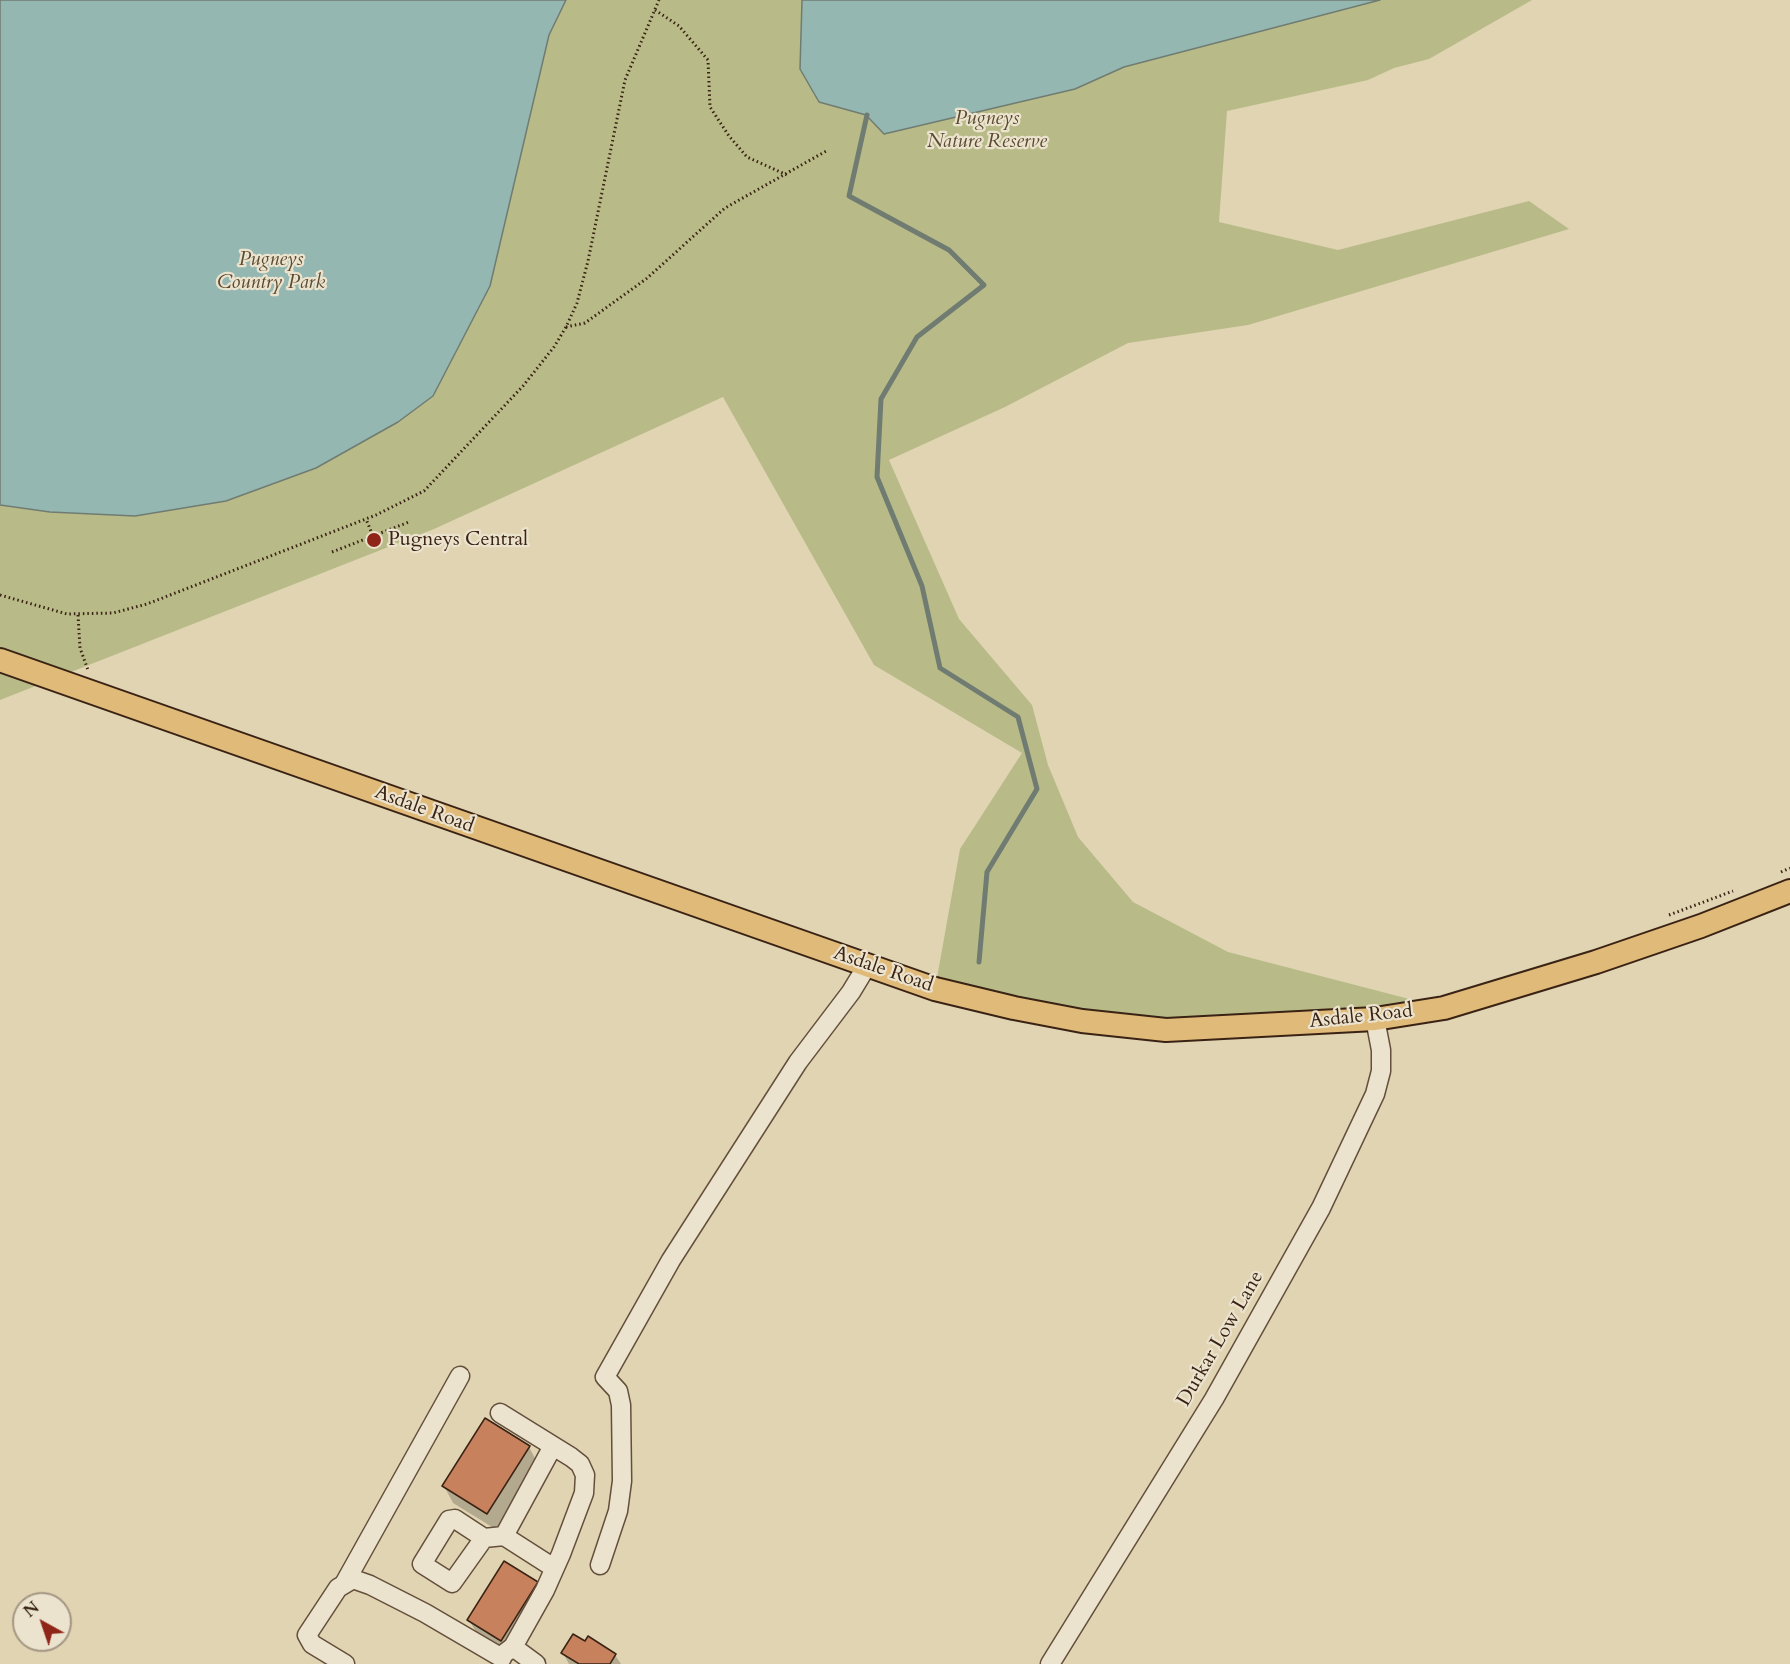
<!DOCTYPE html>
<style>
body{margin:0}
#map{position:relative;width:1790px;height:1664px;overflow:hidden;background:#e0d4b2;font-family:Cardo,serif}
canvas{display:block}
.north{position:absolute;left:12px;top:1592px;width:60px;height:60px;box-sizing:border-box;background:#ebe3cd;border:2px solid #a49683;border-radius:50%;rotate:320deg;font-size:16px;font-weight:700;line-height:24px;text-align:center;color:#3a2314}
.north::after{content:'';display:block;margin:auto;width:21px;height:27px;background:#8f2418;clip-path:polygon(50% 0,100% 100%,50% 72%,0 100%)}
</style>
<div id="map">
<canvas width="1790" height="1664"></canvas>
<div class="north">N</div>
</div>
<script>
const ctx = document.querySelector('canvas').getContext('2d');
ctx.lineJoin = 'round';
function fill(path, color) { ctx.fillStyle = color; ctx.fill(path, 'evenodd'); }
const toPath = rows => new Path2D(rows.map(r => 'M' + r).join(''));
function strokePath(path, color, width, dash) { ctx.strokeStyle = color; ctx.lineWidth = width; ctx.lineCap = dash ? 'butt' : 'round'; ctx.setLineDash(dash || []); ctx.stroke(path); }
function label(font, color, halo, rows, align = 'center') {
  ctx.font = font + ' Cardo,serif'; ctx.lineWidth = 4.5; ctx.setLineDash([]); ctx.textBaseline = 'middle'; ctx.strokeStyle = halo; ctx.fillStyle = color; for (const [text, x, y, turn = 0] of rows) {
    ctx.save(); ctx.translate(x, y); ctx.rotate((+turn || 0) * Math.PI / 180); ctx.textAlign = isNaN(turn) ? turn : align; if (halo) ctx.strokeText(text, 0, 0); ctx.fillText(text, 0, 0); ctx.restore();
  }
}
fill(toPath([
 [0,0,1532,0,1429,59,1394,68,1368,80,1227,111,1219,222,1338,250,1529,201,1569,229,1248,325,1128,343,1005,407,889,460,959,619,1032,705,1048,765,1078,837,1133,902,1228,952,1444,1008,1166,1030,935,989,960,849,1022,753,874,665,723,397,434,529,0,700]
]), '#b8bb88');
const water = toPath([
 [0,0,566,0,549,35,490,286,433,396,398,422,316,468,226,501,135,516,50,512,0,505,0,0],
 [802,0,1380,0,1124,67,1075,89,884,134,866,115,819,102,800,69,802,0]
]);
fill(water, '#94b7b1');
strokePath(water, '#707c72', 1.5);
fill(toPath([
 [529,1447,538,1464,497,1530,453,1503,444,1486],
 [537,1583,544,1596,508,1652,476,1632,469,1620],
 [563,1653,615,1655,621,1664,569,1664]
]), '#0003');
strokePath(toPath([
 [867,115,849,196,949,250,984,285,917,337,881,399,877,477,922,586,940,668,1018,717,1037,789,987,872,979,962]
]), '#707c72', 5);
const building = toPath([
 [485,1418,530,1446,487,1514,442,1486,485,1418],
 [504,1561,538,1582,501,1641,467,1620,504,1561],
 [573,1634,585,1641,588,1636,616,1654,610,1664,579,1664,561,1653,573,1634]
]);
fill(building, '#c7815d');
strokePath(building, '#3a2314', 1.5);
const minor = toPath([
 [500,1413,571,1457,580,1464,585,1475,584,1493,561,1554,545,1590,513,1647],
 [504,1536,554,1568],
 [484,1538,452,1583,422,1564,449,1520,455,1519,484,1538,504,1536,553,1446],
 [600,1565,618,1511,622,1481,621,1405,618,1391,605,1377,671,1260,798,1062,851,992,868,964],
 [344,1584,460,1376],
 [505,1653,513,1647,536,1664],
 [345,1664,312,1644,307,1635,338,1588,353,1579,370,1585,425,1613,502,1658],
 [1050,1664,1214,1399,1321,1208,1375,1094,1381,1071,1381,1050,1375,1019]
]);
const major = toPath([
 [0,660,935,989,1014,1008,1082,1021,1166,1030,1375,1019,1444,1008,1596,962,1701,926,1790,891]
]);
strokePath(minor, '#644f3c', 21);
strokePath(major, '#3a2314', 26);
strokePath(toPath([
 [655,10,679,26,708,60,710,107,729,136,747,157,787,175],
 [566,327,585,323,646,279,725,208,828,150],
 [373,536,409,522],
 [332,552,373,536,366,519],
 [0,595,67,614,113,613,147,604,376,515,424,491,523,386,554,347,566,327,577,303,588,261,625,80,659,0],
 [78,615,80,648,88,670],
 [1781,872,1790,868],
 [1669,915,1733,891]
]), '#3a2314', 3, [1.5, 3]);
strokePath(minor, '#ebe3cd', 18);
strokePath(major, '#e0ba79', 22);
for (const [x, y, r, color] of [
 [374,540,8,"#8f2418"]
]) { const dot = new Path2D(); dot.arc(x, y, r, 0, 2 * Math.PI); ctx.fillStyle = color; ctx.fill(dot); strokePath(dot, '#ebe3cd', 2); }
label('italic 20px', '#5a4931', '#ebe3cd', [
 ["Pugneys",987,119],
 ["Nature Reserve",987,142],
 ["Pugneys",271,260],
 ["Country Park",271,283]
]);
label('20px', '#3a2314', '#ebe3cd', [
 ["Pugneys Central",388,540]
], 'left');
label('20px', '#3a2314', '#ebe3cd', [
 ["Asdale Road",424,810,20],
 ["Asdale Road",883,970,19],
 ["Asdale Road",1361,1017,-6],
 ["Durkar Low Lane",1221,1339,-60]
]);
</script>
